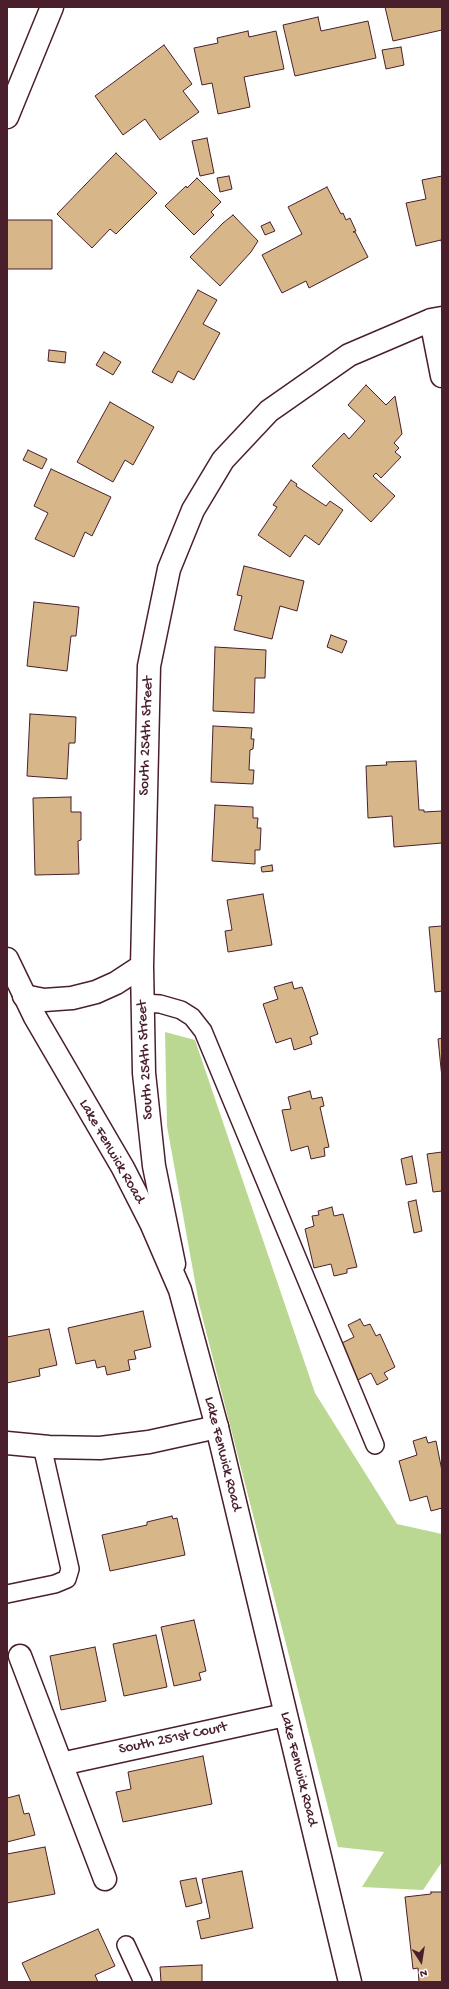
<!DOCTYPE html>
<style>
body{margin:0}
#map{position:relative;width:449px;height:1989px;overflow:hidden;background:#fff;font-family:"Gochi Hand",sans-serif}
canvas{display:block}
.frame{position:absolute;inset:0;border:8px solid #4a1f2b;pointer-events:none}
.north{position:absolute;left:401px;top:1941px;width:40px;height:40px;-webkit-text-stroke:3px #fff;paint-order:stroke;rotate:168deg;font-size:11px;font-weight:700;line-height:16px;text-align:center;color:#4a1f2b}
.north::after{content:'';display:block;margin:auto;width:14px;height:18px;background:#4a1f2b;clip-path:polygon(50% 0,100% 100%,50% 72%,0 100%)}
</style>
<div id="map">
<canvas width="449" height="1989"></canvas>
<div class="frame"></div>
<div class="north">N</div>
</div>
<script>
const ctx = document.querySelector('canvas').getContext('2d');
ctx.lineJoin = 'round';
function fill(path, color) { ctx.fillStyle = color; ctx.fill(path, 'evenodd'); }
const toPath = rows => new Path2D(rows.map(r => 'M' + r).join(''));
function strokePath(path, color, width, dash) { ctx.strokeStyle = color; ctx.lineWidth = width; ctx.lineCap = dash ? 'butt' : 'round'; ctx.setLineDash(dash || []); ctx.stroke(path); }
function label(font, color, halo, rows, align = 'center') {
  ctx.font = font + ' "Gochi Hand",sans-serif'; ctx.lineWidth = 3; ctx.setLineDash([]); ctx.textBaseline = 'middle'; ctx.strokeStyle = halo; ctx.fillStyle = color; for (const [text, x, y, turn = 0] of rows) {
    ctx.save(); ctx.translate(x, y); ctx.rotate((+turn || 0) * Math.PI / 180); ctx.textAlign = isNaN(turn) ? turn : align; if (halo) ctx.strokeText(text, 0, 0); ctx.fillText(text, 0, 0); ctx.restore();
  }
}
fill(toPath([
 [165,1032,195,1040,315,1393,397,1524,442,1534,442,1862,423,1890,362,1887,384,1852,338,1847,199,1304,167,1126]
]), '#bad891');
const building = toPath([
 [385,7,442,7,442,30,393,41,385,7],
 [318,17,321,31,368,21,376,58,295,76,283,25,318,17],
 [248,31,249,37,276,31,284,69,244,77,250,107,218,114,212,83,202,85,194,48,218,43,217,38,248,31],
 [164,45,192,84,183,91,199,112,160,140,145,119,123,135,95,96,164,45],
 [401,47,404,65,386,69,382,50,401,47],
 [207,138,214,173,200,176,192,141,207,138],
 [116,153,157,193,116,234,110,229,92,248,57,214,116,153],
 [229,176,232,189,220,192,217,178,229,176],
 [442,176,442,245,441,240,416,246,406,203,426,199,422,180,442,176],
 [197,178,221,202,211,212,214,215,194,235,165,206,186,186,187,188,197,178],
 [327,187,341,214,343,213,346,220,350,218,356,231,353,232,355,232,368,257,309,288,306,281,282,293,262,255,302,234,288,207,327,187],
 [233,215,258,241,251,252,220,286,190,257,223,223,233,215],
 [7,220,52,220,52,269,7,269,7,220],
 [270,222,275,231,265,235,261,226,270,222],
 [198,290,217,300,203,324,220,333,194,380,178,371,172,383,152,372,198,290],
 [49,350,66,352,65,363,48,361,49,350],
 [104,352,121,362,113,375,96,365,104,352],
 [366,385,386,405,395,396,402,434,394,443,399,448,395,452,401,457,381,478,376,473,373,476,395,496,371,522,312,466,344,433,349,439,365,421,348,405,366,385],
 [110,402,154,427,133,465,125,460,113,482,77,462,110,402],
 [28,450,47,459,42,469,23,460,28,450],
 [51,469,111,497,92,536,85,532,74,557,35,539,48,513,34,506,51,469],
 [291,480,297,484,296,486,326,506,330,501,343,510,319,545,305,535,290,557,258,535,277,507,273,505,291,480],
 [244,566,304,581,297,611,280,606,272,639,234,630,242,596,237,595,244,566],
 [34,602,79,607,76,636,71,636,67,671,27,666,34,602],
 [331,635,347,641,342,653,327,647,331,635],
 [215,647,266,650,265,678,255,678,254,713,213,711,215,647],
 [30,714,76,717,75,743,69,743,67,779,27,776,30,714],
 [213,726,252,728,251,739,254,739,253,749,250,750,249,770,254,770,253,784,211,782,213,726],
 [416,761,419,810,424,810,424,812,442,811,442,843,394,847,392,816,368,818,366,766,387,765,386,762,416,761],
 [71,797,71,812,81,812,81,840,78,841,79,874,35,875,33,798,71,797],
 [215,805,253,807,253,818,258,818,257,828,261,828,260,850,255,850,255,864,212,861,215,805],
 [272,865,273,871,262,872,261,867,272,865],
 [263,894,272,945,228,952,225,931,232,930,227,900,263,894],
 [442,926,442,994,442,991,435,992,429,927,442,926],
 [292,982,294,989,302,987,305,995,318,1034,310,1037,312,1044,294,1050,291,1038,276,1043,263,1004,278,999,274,987,292,982],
 [442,1038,442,1078,438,1039,442,1038],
 [310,1091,312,1099,322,1097,324,1106,320,1107,329,1147,324,1148,325,1156,311,1159,308,1146,291,1151,282,1110,291,1109,288,1097,310,1091],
 [442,1152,442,1193,442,1191,433,1192,427,1154,442,1152],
 [412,1156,417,1183,406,1185,401,1159,412,1156],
 [416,1200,422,1231,414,1233,408,1202,416,1200],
 [332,1207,334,1216,343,1214,357,1267,347,1269,347,1273,334,1276,331,1264,314,1268,305,1229,314,1226,312,1216,319,1215,318,1211,332,1207],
 [143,1311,151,1347,134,1351,136,1359,128,1360,130,1370,107,1375,105,1366,97,1368,95,1360,76,1364,68,1328,143,1311],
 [360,1319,364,1326,370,1324,376,1336,380,1334,395,1367,384,1373,388,1379,377,1385,371,1373,356,1381,338,1345,354,1337,348,1325,360,1319],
 [49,1329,57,1365,39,1369,40,1376,7,1383,7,1337,49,1329],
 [426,1437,428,1443,436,1441,442,1471,442,1508,431,1511,427,1496,410,1501,399,1461,417,1455,413,1441,426,1437],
 [172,1516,173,1519,177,1518,185,1555,110,1571,102,1535,147,1525,147,1522,172,1516],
 [194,1620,206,1671,199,1673,201,1680,174,1686,161,1627,194,1620],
 [156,1635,167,1687,124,1696,113,1644,156,1635],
 [95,1647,106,1701,61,1710,50,1656,95,1647],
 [203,1756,212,1804,123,1822,116,1792,131,1789,128,1772,203,1756],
 [19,1795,24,1814,29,1813,35,1835,7,1842,7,1798,19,1795],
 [45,1847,55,1894,7,1903,7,1854,45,1847],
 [242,1871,253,1928,201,1939,197,1921,210,1918,202,1879,242,1871],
 [196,1878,202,1903,186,1907,180,1881,196,1878],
 [431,1892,442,1892,442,1982,419,1982,418,1968,413,1969,405,1897,431,1894,431,1892],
 [98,1929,115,1966,95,1975,98,1982,31,1982,22,1963,98,1929],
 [202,1965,202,1982,161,1982,160,1967,202,1965]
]);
fill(building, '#d7b68a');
strokePath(building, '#4a1f2b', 1);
const service = toPath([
 [142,1003,160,1004,181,1010,192,1017,203,1031,375,1445],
 [7,1594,55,1584,67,1579,70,1569,42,1446],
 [126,1945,143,1982]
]);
const minor = toPath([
 [7,117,52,7],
 [431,320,442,376],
 [24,996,44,1000,72,998,96,992,116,983,142,966],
 [174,1264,154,1166,144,1073,142,966,149,666,169,569,193,510,223,460,269,411,349,355,431,320,442,318],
 [7,1443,49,1447,100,1448,149,1442,217,1427],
 [20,1656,105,1879],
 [61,1764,285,1715]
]);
const tertiary = toPath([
 [7,959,35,1017,123,1168,151,1223,180,1290,217,1427,350,1982]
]);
strokePath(service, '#4a1f2b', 20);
strokePath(minor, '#4a1f2b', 25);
strokePath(tertiary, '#4a1f2b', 25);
strokePath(service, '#fff', 17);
strokePath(minor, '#fff', 22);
strokePath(tertiary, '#fff', 22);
label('15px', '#4a1f2b', '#fff', [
 ["South 254th Street",147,736,-88],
 ["South 254th Street",146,1060,-93],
 ["Lake Fenwick Road",111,1152,60],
 ["Lake Fenwick Road",222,1454,76],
 ["South 251st Court",173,1739,-12],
 ["Lake Fenwick Road",298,1769,76]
]);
</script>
